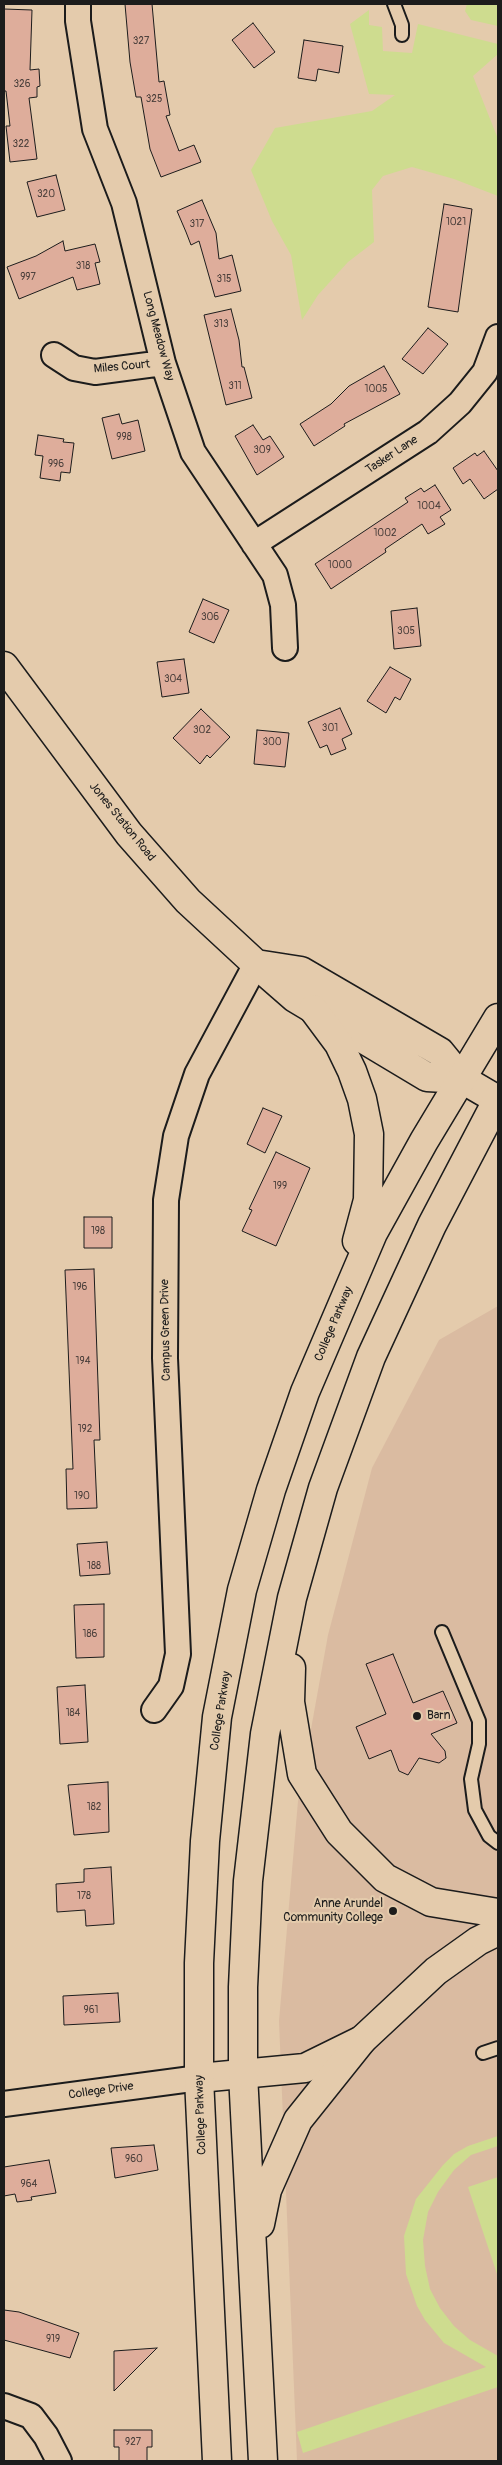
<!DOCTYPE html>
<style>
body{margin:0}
#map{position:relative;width:502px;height:2465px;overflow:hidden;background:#e4cbac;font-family:Pangolin,sans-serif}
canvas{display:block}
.frame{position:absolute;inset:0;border:5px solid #1c1c1c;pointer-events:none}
</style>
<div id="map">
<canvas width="502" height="2465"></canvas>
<div class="frame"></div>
</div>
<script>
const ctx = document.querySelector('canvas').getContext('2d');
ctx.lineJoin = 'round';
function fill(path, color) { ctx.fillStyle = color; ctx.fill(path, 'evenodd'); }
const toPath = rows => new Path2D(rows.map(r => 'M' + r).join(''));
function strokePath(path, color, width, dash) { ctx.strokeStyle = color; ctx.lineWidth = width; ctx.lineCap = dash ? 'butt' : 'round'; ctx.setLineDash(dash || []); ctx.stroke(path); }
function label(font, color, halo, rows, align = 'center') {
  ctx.font = font + ' Pangolin,sans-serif'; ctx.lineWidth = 4; ctx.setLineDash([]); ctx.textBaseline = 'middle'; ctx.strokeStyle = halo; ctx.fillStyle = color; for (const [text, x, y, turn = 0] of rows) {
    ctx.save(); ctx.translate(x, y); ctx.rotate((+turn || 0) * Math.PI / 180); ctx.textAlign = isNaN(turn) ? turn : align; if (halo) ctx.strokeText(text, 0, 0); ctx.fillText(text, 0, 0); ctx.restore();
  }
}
fill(toPath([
 [498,1306,498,2461,297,2461,279,2021,298,1801,328,1635,372,1468,439,1340]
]), '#dabba1');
fill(toPath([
 [467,4,498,4,498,26,471,20,465,11],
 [369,10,369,25,382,27,383,51,412,53,418,24,498,44,498,54,473,76,498,139,498,196,454,179,412,167,383,176,372,190,374,242,348,262,318,295,302,320,291,255,272,221,251,170,275,128,372,111,395,95,369,94,350,24],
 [498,2136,498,2146,471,2155,454,2170,438,2192,428,2212,423,2240,425,2266,430,2289,440,2308,454,2326,470,2340,498,2356,498,2387,303,2453,297,2432,486,2367,444,2343,425,2320,417,2306,406,2274,404,2236,416,2199,443,2165,454,2154,468,2146],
 [498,2177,498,2277,468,2187]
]), '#cedc8f');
const building = toPath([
 [125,4,152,4,159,82,164,81,170,115,166,116,179,151,194,145,201,162,161,177,150,149,141,97,136,97,130,62,125,4],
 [4,9,32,10,30,70,39,69,40,86,37,87,37,97,29,98,37,159,10,162,6,126,10,126,6,91,4,91,4,9],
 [253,23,275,52,254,68,232,40,253,23],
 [304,40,343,46,339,73,318,69,316,81,298,78,304,40],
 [56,175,65,210,37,217,27,182,56,175],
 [202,200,216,233,219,259,232,255,241,291,215,297,199,241,191,245,186,232,177,211,202,200],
 [444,204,472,209,458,312,428,307,444,204],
 [63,241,65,251,95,244,100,262,95,263,100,284,77,290,73,277,19,299,7,267,36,256,63,241],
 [231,309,239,340,242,367,244,367,252,398,226,405,204,315,231,309],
 [428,328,448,344,423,374,402,359,428,328],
 [384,366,400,394,344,424,345,426,314,446,300,424,331,404,349,386,384,366],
 [119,414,122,424,138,420,145,451,112,459,102,418,119,414],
 [253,425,263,440,270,436,284,457,257,475,235,436,253,425],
 [38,435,64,439,63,442,74,443,70,473,61,472,60,481,40,478,43,456,35,455,38,435],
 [484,451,498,471,498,489,484,499,470,479,463,484,453,468,475,453,477,456,484,451],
 [435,485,451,510,440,517,445,524,428,534,422,524,385,549,386,552,331,589,315,564,408,502,405,498,421,488,424,492,435,485],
 [203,599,229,610,214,643,189,632,203,599],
 [417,608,421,646,394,649,391,611,417,608],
 [184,659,189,693,162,697,157,662,184,659],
 [390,667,411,679,400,700,395,697,386,713,367,701,390,667],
 [340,708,352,734,342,739,346,749,331,755,327,745,320,748,308,722,340,708],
 [201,709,230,737,210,758,207,755,200,764,173,738,201,709],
 [257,730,289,733,285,767,254,764,257,730],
 [263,1108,282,1116,265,1153,247,1144,263,1108],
 [276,1152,310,1168,276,1246,242,1231,252,1210,249,1209,276,1152],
 [84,1217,112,1217,112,1248,84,1248,84,1217],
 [94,1269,100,1440,94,1440,97,1508,67,1509,66,1469,73,1469,65,1270,94,1269],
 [107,1542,110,1574,80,1576,77,1544,107,1542],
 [104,1604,104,1657,76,1658,74,1605,104,1604],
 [393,1654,413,1703,443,1691,457,1723,431,1734,445,1751,446,1758,439,1763,419,1758,408,1775,399,1771,391,1750,369,1759,356,1727,386,1714,366,1664,393,1654],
 [85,1685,88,1742,60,1744,57,1687,85,1685],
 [108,1782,109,1832,74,1835,68,1785,108,1782],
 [111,1867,114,1924,86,1926,85,1910,57,1912,56,1884,84,1882,84,1869,111,1867],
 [118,1993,120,2022,64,2025,63,1996,118,1993],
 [154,2145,158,2170,115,2178,111,2148,154,2145],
 [49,2160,56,2193,31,2197,32,2200,17,2202,15,2194,4,2196,4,2167,49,2160],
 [4,2310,19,2312,79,2333,70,2358,4,2340,4,2310],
 [157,2348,114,2391,114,2351,157,2348],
 [114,2430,152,2430,152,2447,147,2447,147,2461,119,2461,119,2447,114,2447,114,2430]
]);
fill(building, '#dead9b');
strokePath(building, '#1c1c1c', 1);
const service = toPath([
 [394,4,402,25,402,35],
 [442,1632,479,1721,479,1744,471,1779,475,1810,489,1836,498,1843],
 [483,2053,498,2048]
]);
const minor = toPath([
 [78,4,78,21,95,129,124,203,163,363,193,452,275,575,283,605,285,648],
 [54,355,74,368,95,372,163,363],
 [254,544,428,432,460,403,485,372,498,337],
 [154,1710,171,1686,178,1654,165,1358,166,1200,176,1136,197,1074,256,964],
 [4,2104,199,2078],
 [4,2406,31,2416,46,2436,59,2461]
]);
const tertiary = toPath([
 [4,666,129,834,188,901,256,964,295,998,427,1077,462,1079],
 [256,964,301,971,440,1052,462,1079,498,1100],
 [199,2078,305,2068,362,2040,436,1971,478,1941,498,1931]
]);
const secondary = toPath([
 [313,1009,339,1044,352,1071,362,1099,369,1134,368,1200,357,1241],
 [291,1668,290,1702,302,1774,339,1832,385,1878,431,1902,498,1913],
 [260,2224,267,2190,298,2120,362,2040],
 [217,2461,199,2078,199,1963,205,1841,217,1717,242,1590,271,1490,305,1392,373,1233,424,1141,498,1018],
 [263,2461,243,2074,243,1987,248,1881,265,1734,292,1598,323,1488,371,1357,432,1225,498,1099]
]);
strokePath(service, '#1c1c1c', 16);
strokePath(minor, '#1c1c1c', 28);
strokePath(tertiary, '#1c1c1c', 31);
strokePath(secondary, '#1c1c1c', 31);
strokePath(service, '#e4cbac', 12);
strokePath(minor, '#e4cbac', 24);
strokePath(tertiary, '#e4cbac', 28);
strokePath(secondary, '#e4cbac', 28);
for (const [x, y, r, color] of [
 [417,1716,5,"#1c1c1c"],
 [393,1911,5,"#1c1c1c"]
]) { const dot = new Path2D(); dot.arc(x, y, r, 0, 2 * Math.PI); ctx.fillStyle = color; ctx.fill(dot); strokePath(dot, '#e4cbac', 2); }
label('10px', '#4c403c', null, [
 ["327",141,41],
 ["326",22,84],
 ["325",154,99],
 ["322",21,144],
 ["320",46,194],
 ["1021",456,222],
 ["317",197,224],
 ["318",83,266],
 ["997",28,277],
 ["315",224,279],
 ["313",221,324],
 ["311",235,386],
 ["1005",376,389],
 ["998",124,437],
 ["309",262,450],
 ["996",56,464],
 ["1004",429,506],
 ["1002",385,533],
 ["1000",340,565],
 ["306",210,617],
 ["305",406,631],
 ["304",173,679],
 ["301",330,728],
 ["302",202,730],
 ["300",272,742],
 ["199",280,1186],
 ["198",98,1231],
 ["196",80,1287],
 ["194",83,1361],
 ["192",85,1429],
 ["190",82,1496],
 ["188",94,1566],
 ["186",90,1634],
 ["184",73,1713],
 ["182",94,1807],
 ["178",84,1896],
 ["961",91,2010],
 ["960",134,2159],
 ["964",29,2184],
 ["919",53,2339],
 ["927",133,2442]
]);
label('12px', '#1c1c1c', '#e4cbac', [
 ["Long Meadow Way",158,336,75],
 ["Miles Court",122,367,-5],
 ["Tasker Lane",392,455,-33],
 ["Jones Station Road",122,822,51],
 ["College Parkway",334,1324,-67],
 ["Campus Green Drive",166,1330,-91],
 ["College Parkway",221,1711,-81],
 ["College Drive",101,2091,-8],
 ["College Parkway",201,2115,-92]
]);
label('12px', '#1c1c1c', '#e4cbac', [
 ["Barn",427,1716],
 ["Anne Arundel",383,1904,"right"],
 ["Community College",383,1918,"right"]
], 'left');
</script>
